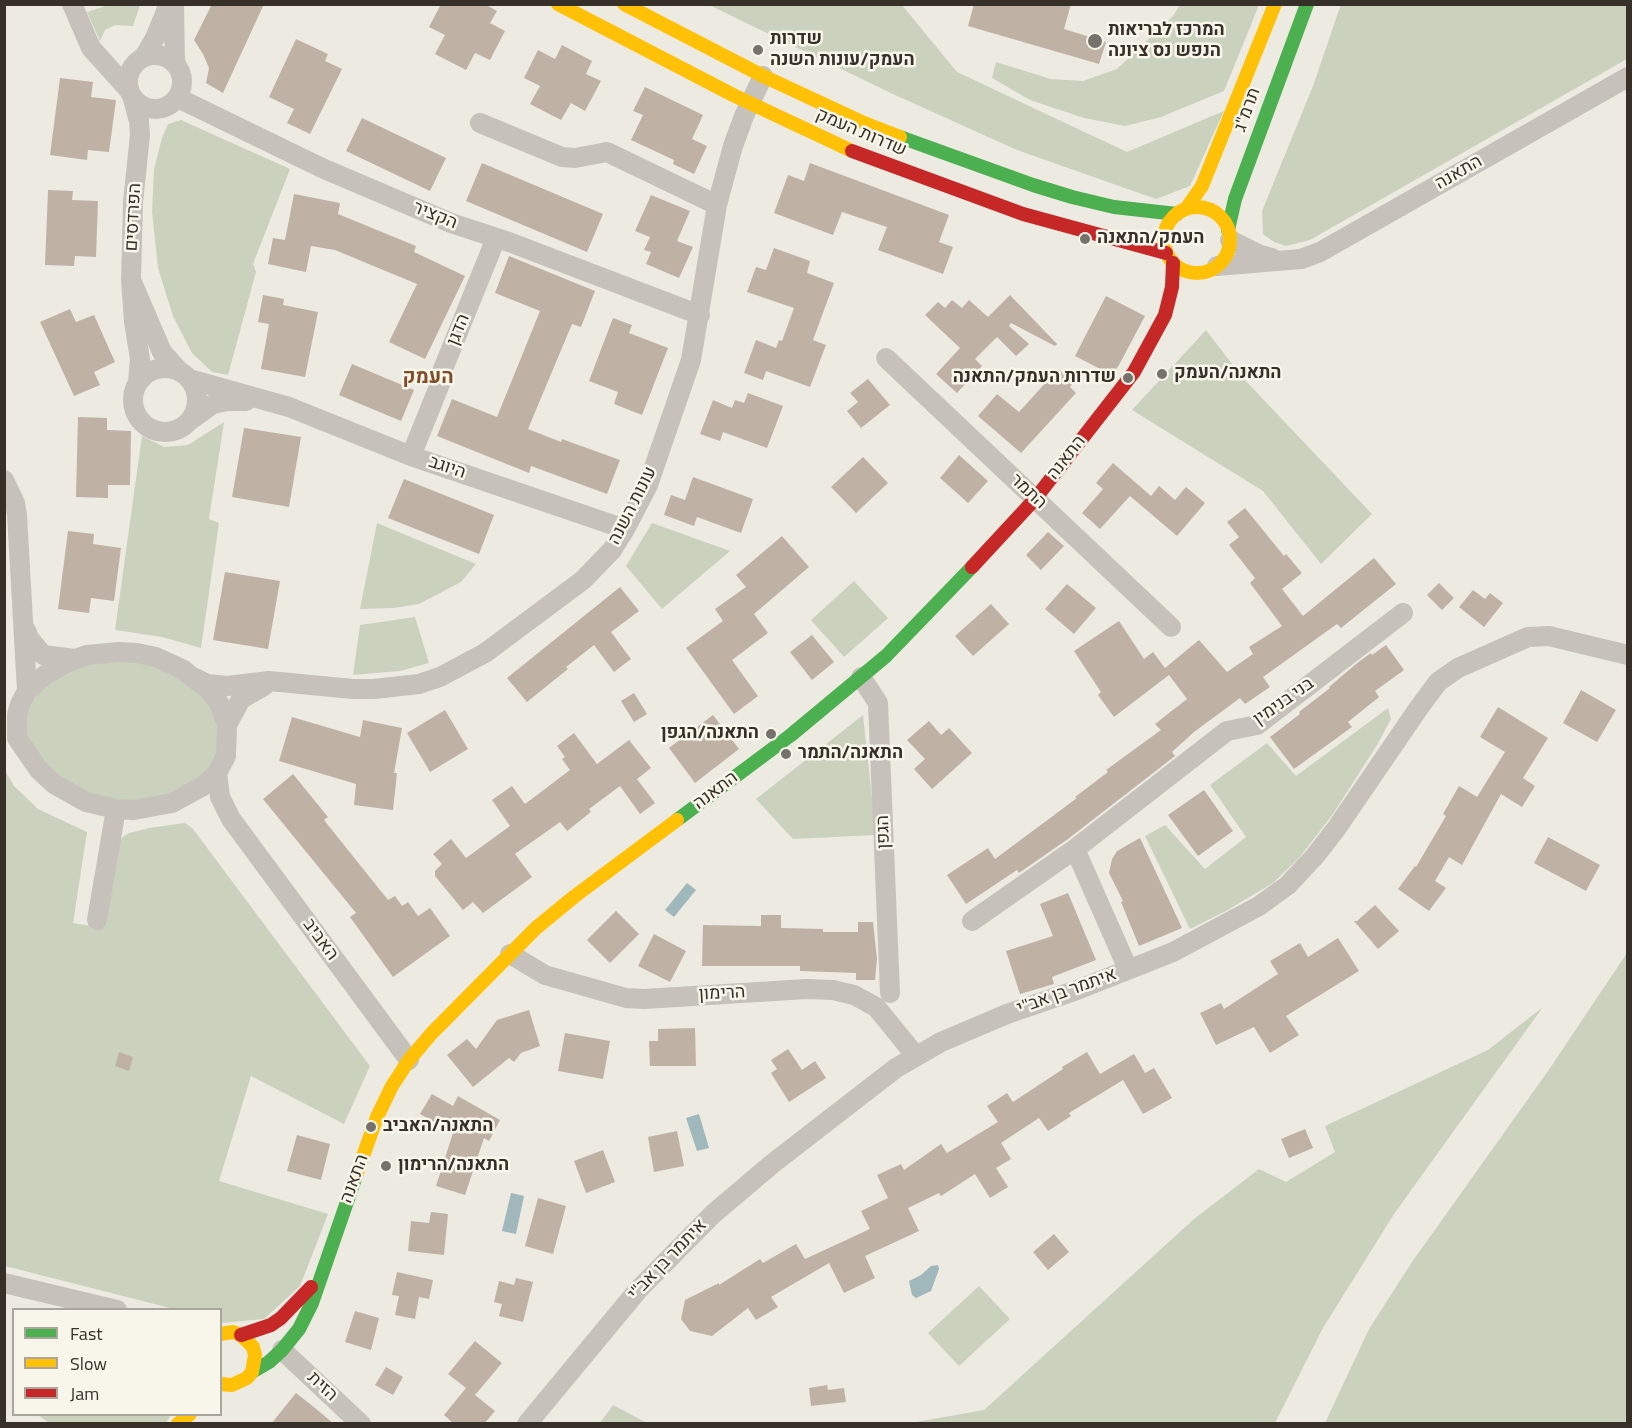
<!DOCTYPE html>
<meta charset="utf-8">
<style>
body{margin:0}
#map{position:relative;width:1632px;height:1428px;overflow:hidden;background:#edeae2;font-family:"Titillium Web",sans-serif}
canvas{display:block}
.frame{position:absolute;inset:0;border:6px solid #363029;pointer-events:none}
.legend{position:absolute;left:12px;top:1308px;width:210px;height:108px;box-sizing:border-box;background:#f8f5ea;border:2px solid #aaa69d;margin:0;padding:8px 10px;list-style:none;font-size:18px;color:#363029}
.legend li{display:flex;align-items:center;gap:12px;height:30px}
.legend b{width:30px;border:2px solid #aaa69d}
</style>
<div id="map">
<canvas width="1632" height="1428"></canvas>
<div class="frame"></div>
<ul class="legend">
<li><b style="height:8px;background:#4caf50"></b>Fast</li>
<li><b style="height:8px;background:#ffc107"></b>Slow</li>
<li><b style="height:8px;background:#c62828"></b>Jam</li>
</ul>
</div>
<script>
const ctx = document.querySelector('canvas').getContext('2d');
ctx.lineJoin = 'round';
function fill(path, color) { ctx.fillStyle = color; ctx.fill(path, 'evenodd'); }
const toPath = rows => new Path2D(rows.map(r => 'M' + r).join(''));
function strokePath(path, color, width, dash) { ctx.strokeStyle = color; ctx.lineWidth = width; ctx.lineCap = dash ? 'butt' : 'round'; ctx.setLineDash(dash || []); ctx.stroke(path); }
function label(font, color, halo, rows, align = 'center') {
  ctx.font = font + ' "Titillium Web",Heebo,sans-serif'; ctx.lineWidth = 5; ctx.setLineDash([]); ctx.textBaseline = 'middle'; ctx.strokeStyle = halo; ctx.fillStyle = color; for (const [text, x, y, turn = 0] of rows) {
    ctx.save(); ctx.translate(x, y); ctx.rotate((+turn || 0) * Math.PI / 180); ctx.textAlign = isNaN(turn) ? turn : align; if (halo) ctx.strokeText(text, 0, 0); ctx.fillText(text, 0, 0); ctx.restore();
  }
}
fill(toPath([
 [1341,4,1627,5,1627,59,1310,240,1286,246,1274,242,1263,234,1262,211,1313,86],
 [108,5,140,5,133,26,115,25,105,30,100,41,87,12],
 [709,5,902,5,957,72,1127,152,1224,111,1190,186,1156,199,1017,150,895,95],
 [1180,5,1259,5,1224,91,1161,117,1125,126,1084,118,1030,100,992,78,996,62,1051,79,1083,81,1117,69,1173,16],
 [181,120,290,169,253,264,256,272,228,375,212,372,192,353,173,316,158,268,152,212,154,169,162,138,168,124],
 [1206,330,1242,377,1372,514,1321,564,1263,491,1132,410],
 [224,422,209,519,219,523,201,648,162,637,115,630,142,436,164,447,188,445],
 [377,523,476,564,461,582,419,604,394,608,360,609],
 [652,523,730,551,662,609,626,566],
 [854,581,888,618,844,657,811,620],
 [415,617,429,663,400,671,353,675,360,625],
 [136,660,178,675,213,707,221,726,219,754,199,781,151,801,104,800,58,778,24,737,26,707,49,681,89,662],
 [1388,708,1391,719,1377,745,1333,814,1299,858,1273,883,1226,911,1190,929,1145,836,1165,825,1205,869,1246,837,1210,785,1267,743,1296,776],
 [863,715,876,835,793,839,756,799],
 [4,769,14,786,38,809,87,832,73,923,103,928,120,839,129,833,149,828,185,823,193,829,370,1066,344,1124,251,1076,219,1181,328,1214,300,1286,264,1319,221,1323,220,1310,174,1309,5,1266],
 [1627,953,1627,1423,1325,1423,1369,1329,1412,1262,1548,1071],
 [1543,1007,1394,1214,1323,1328,1275,1423,910,1423,984,1410,1194,1219,1259,1169,1286,1182,1335,1152,1325,1126,1488,1050],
 [979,1286,1010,1319,959,1366,928,1333],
 [613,1405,647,1423,600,1423],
 [38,1415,171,1415,165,1424,49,1423]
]), '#cad2bd');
fill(toPath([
 [687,883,696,890,674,917,665,910],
 [699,1114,709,1148,697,1151,686,1118],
 [511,1193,524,1196,516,1234,502,1231],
 [938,1265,939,1269,931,1291,916,1298,912,1295,909,1281,921,1275,931,1266]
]), '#a0b7bc');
fill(toPath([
 [212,4,264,4,223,93,206,83,209,68,203,54,194,40],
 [441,4,485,4,497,11,490,23,505,31,490,60,475,53,466,70,435,54,445,35,429,27],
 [974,4,1071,4,1064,29,1106,42,1099,64,968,26],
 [296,39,328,54,325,61,342,69,310,134,287,123,294,109,269,97],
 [562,45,592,61,586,74,601,81,585,111,571,103,561,120,530,104,540,86,524,78,538,50,555,59],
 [60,78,93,82,91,97,116,100,109,152,88,150,87,160,50,155],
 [645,87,703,115,692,139,707,146,694,174,673,164,674,160,631,140,643,115,633,111],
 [362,118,446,158,430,191,346,151],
 [482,163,603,214,587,252,466,201],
 [810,163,949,215,939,242,953,247,943,274,878,250,887,227,842,212,833,235,774,213,788,175,804,181],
 [48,190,73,191,72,200,98,201,96,257,75,256,74,266,45,265],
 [294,194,340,203,338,214,416,246,414,252,465,276,425,359,389,342,417,284,335,250,311,246,306,272,268,264,273,238,285,240],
 [651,195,690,211,677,241,693,247,679,278,646,264,651,252,644,250,650,237,635,231],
 [774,248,810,261,807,273,834,283,813,340,826,345,810,387,766,371,763,380,744,373,756,340,776,348,779,340,782,341,794,308,747,292,756,267,766,270],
 [509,256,595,291,581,327,572,324,528,429,561,442,562,439,620,460,607,494,531,466,529,473,437,436,452,399,497,417,540,311,495,293],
 [263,295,284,299,283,305,318,312,305,377,261,369,269,324,258,322],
 [1010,295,1057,344,1055,346,1011,323,1009,326,1029,344,1016,356,997,337,975,359,982,366,957,393,936,374,960,348,925,315,938,302,945,308,952,300,962,308,969,300,988,317],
 [1106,296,1145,316,1119,365,1112,375,1075,356],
 [70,309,76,322,94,315,115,362,94,372,100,385,74,396,40,322],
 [613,318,632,325,629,333,668,348,642,415,614,404,618,392,589,381],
 [352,364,414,390,401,421,339,395],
 [1058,369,1073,383,1070,387,1076,393,1021,453,978,416,997,394,1019,412],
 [868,379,890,405,861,428,847,411,858,402,850,393],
 [748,393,783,406,767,448,723,432,720,441,700,434,713,400,732,408,735,400,744,403],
 [78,417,107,418,107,430,131,431,130,485,108,485,108,498,76,497],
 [244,428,301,437,289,507,232,497],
 [959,455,988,481,968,503,940,478],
 [863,457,888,483,856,513,831,487],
 [1113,463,1151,496,1159,486,1175,500,1186,487,1205,503,1177,536,1130,496,1100,529,1082,513,1103,489,1096,483],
 [693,477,753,499,741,533,697,517,694,526,664,515,671,495,685,500],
 [404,479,494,515,479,554,388,518],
 [1245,508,1284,556,1286,554,1302,573,1282,589,1303,616,1374,558,1396,584,1341,628,1337,624,1263,677,1270,687,1245,704,1240,698,1194,732,1172,752,1175,756,1068,839,1019,873,1017,870,966,904,947,875,988,848,995,859,1077,798,1075,797,1108,772,1106,770,1161,730,1155,724,1187,699,1169,675,1114,717,1098,695,1101,692,1074,651,1119,621,1144,659,1153,652,1165,668,1199,640,1227,672,1253,654,1249,647,1282,626,1250,583,1255,578,1229,545,1239,537,1227,522],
 [68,531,94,534,93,544,121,548,114,601,91,598,89,613,58,609],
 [1048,532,1064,546,1041,570,1026,555],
 [782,536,809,567,754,614,768,633,732,660,758,696,734,714,686,648,723,621,715,609,746,587,736,575],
 [225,572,280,581,268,649,213,640],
 [1439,583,1454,598,1442,610,1427,595],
 [1067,584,1096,608,1074,634,1045,609],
 [620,587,639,611,611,632,631,659,614,672,594,645,566,667,568,669,527,702,507,678],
 [1473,590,1485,599,1490,593,1503,603,1484,627,1459,607],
 [991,604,1009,624,973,656,955,636],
 [812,635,834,662,812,680,790,652],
 [1386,645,1404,670,1375,691,1379,697,1348,722,1352,727,1294,769,1270,737,1300,714,1299,712,1330,688,1329,687,1356,664,1371,653,1372,655],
 [1581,690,1616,710,1597,742,1563,723],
 [634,693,647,714,634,722,621,701],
 [1498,707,1548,738,1523,778,1535,786,1522,807,1501,794,1462,865,1449,857,1435,881,1446,888,1429,911,1398,889,1415,866,1416,867,1446,816,1443,814,1459,786,1477,797,1505,752,1480,737],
 [445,710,468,749,430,772,407,733],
 [713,715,739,749,695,783,669,748],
 [292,717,360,737,363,720,402,728,394,773,397,773,393,810,354,805,356,784,279,761],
 [929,721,941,735,949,728,972,753,932,789,914,769,925,759,907,740],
 [574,733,597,764,629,740,651,768,637,779,655,803,640,814,620,786,589,809,591,812,567,831,560,822,515,854,532,877,483,913,473,902,463,910,435,876,435,871,442,864,433,854,451,839,466,858,510,826,492,800,512,786,525,804,570,770,562,759,565,757,557,746],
 [293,774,328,817,324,820,388,900,395,896,402,906,408,902,418,916,430,908,450,936,393,977,350,917,356,913,263,799],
 [1204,790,1233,831,1198,856,1168,815],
 [1548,837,1600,865,1586,891,1534,863],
 [1140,838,1182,928,1139,946,1121,902,1123,901,1109,873,1112,859,1117,851],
 [1068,893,1096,960,1052,977,1054,984,1020,994,1006,951,1053,936,1040,904],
 [1375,905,1399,931,1378,949,1354,921,1357,921],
 [616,911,639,934,610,963,587,940],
 [761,915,781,915,781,928,823,929,823,932,858,932,858,922,873,922,877,959,875,980,856,980,856,973,800,971,800,966,702,966,703,925,761,926],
 [654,934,686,951,670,982,638,966],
 [1338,938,1359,971,1286,1016,1299,1035,1270,1053,1254,1027,1216,1045,1200,1013,1221,1003,1224,1009,1278,974,1270,961,1300,943,1308,957],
 [529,1010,540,1046,521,1053,514,1062,509,1058,473,1087,447,1055,467,1039,476,1049,497,1020],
 [695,1028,696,1066,650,1066,649,1041,658,1041,658,1029],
 [565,1033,610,1041,603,1079,558,1071],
 [788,1049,802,1070,815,1061,826,1078,789,1102,771,1073,777,1069,771,1060],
 [119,1052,133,1057,129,1071,115,1066],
 [1087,1052,1100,1074,1134,1054,1145,1073,1154,1068,1172,1098,1143,1114,1123,1080,1069,1113,1071,1116,1048,1131,1039,1118,1001,1143,1011,1159,996,1168,1008,1187,990,1198,975,1174,941,1196,939,1193,908,1208,919,1231,865,1256,875,1278,844,1293,829,1263,771,1297,778,1307,756,1320,748,1308,712,1336,690,1331,681,1319,685,1300,719,1283,719,1285,760,1259,763,1263,796,1244,805,1259,870,1229,861,1211,888,1198,877,1175,901,1164,904,1170,941,1144,947,1153,998,1122,987,1106,1007,1093,1013,1102,1063,1069,1062,1067],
 [432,1094,453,1106,458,1096,500,1120,489,1141,484,1138,465,1195,436,1186,453,1133,420,1114],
 [1305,1129,1313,1148,1289,1158,1281,1139],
 [677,1131,684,1166,654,1172,648,1137],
 [297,1135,330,1144,321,1180,287,1171],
 [603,1150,615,1182,586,1193,574,1161],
 [538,1198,566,1206,553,1254,525,1246],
 [431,1212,448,1214,444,1255,408,1251,411,1221,429,1223],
 [1054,1234,1069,1252,1048,1270,1033,1252],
 [397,1272,433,1280,429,1299,419,1297,415,1319,395,1315,399,1296,392,1295],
 [516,1278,533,1282,523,1322,499,1316,502,1304,494,1302,499,1281,514,1285],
 [355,1311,379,1318,371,1350,345,1342],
 [475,1341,502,1363,475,1395,495,1411,484,1424,454,1424,444,1415,466,1388,448,1374],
 [386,1367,403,1377,393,1395,375,1385],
 [827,1385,828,1390,844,1388,846,1402,811,1406,809,1388],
 [296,1393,315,1408,334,1424,271,1424]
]), '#bfb2a5');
strokePath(toPath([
 [72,4,91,48,129,90],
 [174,4,175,63],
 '128 82a27 27 0 1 1 54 0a27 27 0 1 1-54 0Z',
 [144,57,155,38,169,4],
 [178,98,322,168,451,223,509,242,700,315],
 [480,123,562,157,575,158,607,152,717,205],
 [1230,240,1258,254,1272,258],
 [1217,266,1301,259,1320,252,1628,77],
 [131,280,133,202,140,135,139,121,133,99],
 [886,358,1171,627],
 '133 400a32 32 0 1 1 64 0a32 32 0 1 1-64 0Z',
 [189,379,289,407,411,456,625,529],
 [138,382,140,359,134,322,131,280,162,352,180,372],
 [188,422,213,404,228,401,246,401],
 [411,456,440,384,441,374,496,238],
 [4,480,15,503,17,515,27,691],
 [26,630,29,638,43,655,75,659],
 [119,652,137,653,156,657,182,669,208,689,219,703,227,725,226,756,217,773,203,786,172,803,134,810,116,809,86,802,54,784,39,770,17,738,17,715,20,704,27,691,45,675,68,662,87,655,119,652],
 [861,677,878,703,890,993],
 [195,678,207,684,227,686,269,681,353,689,374,689,419,684,440,677,485,653,583,580,612,550,625,529,648,485,691,360,717,205,733,146,744,116,763,76],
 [227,725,241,699,264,686],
 [217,773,220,797,231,819,409,1060],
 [1075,849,1128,969],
 [97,920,116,809],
 [972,921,1075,849,1227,731,1257,725,1403,613],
 [510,954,545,975,626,998,644,999,807,989,833,990,854,995,876,1007,916,1056],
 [4,1283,117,1310],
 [282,1350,361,1424],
 [527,1424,638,1290,713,1214,772,1164,896,1068,941,1042,1007,1014,1077,990,1173,952,1259,906,1288,885,1315,856,1336,829,1418,709,1438,682,1458,668,1528,637,1549,636,1628,655]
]), '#c6c2bb', 20);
strokePath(toPath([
 [900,137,1033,185,1072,197,1114,207,1177,214],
 [1228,230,1235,199,1307,4],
 [677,820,791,735,886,656,972,567],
 [252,1372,269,1362,282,1350,299,1329,312,1303,357,1173]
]), '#4caf50', 14);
strokePath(toPath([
 [558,4,735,96,852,151],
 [624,4,763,76,864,123,900,137],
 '1164 240a33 33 0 1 1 66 0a33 33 0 1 1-66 0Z',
 [1186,209,1202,186,1275,4],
 [357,1173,377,1117,392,1086,409,1060,431,1034,536,928,575,896,677,820],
 [220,1334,233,1332,241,1335,253,1347,255,1355,252,1372,247,1378,232,1385,220,1384],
 [178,1424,190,1414]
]), '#ffc107', 14);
strokePath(toPath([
 [852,151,1023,214,1166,253],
 [972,567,1035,499,1134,372,1165,315,1172,287,1173,263],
 [241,1335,271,1325,281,1318,311,1287]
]), '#c62828', 14);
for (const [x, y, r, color] of [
 [1095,41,8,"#76716a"],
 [758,50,6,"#76716a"],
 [1085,239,6,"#76716a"],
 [1162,374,6,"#76716a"],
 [1128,378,6,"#76716a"],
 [771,734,6,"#76716a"],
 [786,754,6,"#76716a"],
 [371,1127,6,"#76716a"],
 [386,1166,6,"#76716a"]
]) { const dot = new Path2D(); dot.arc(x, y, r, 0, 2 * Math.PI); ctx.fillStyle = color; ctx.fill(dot); strokePath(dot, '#f8f5ea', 2); }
label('bold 18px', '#363029', '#f8f5ea', [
 ["המרכז לבריאות",1108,31],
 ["הנפש נס ציונה",1108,52],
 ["שדרות",770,40],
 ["העמק/עונות השנה",770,61],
 ["העמק/התאנה",1097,239],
 ["התאנה/העמק",1174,374],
 ["שדרות העמק/התאנה",1116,378,"right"],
 ["התאנה/הגפן",759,734,"right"],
 ["התאנה/התמר",798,754],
 ["התאנה/האביב",383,1127],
 ["התאנה/הרימון",398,1166]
], 'left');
label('18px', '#363029', '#f8f5ea', [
 ["תרמ\"ג",1248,110,-70],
 ["שדרות העמק",861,133,23],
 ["התאנה",1459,173,-30],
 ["הקציר",435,216,22],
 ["הפרדסים",134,217,-87],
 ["הדגן",459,330,-68],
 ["התאנה",1067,458,-52],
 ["היוגב",447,468,19],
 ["התמר",1028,492,43],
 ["עונות השנה",633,506,-63],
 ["בני בנימין",1284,702,-35],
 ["התאנה",716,791,-37],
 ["הגפן",884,832,-92],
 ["האביב",320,940,54],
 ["איתמר בן אב\"י",1067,992,-20],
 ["הרימון",722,994,-3],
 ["התאנה",355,1179,-70],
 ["איתמר בן אב\"י",668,1260,-46],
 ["הזית",322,1387,43]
]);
label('bold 20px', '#7f4e29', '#f8f5ea', [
 ["העמק",428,378]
]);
</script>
